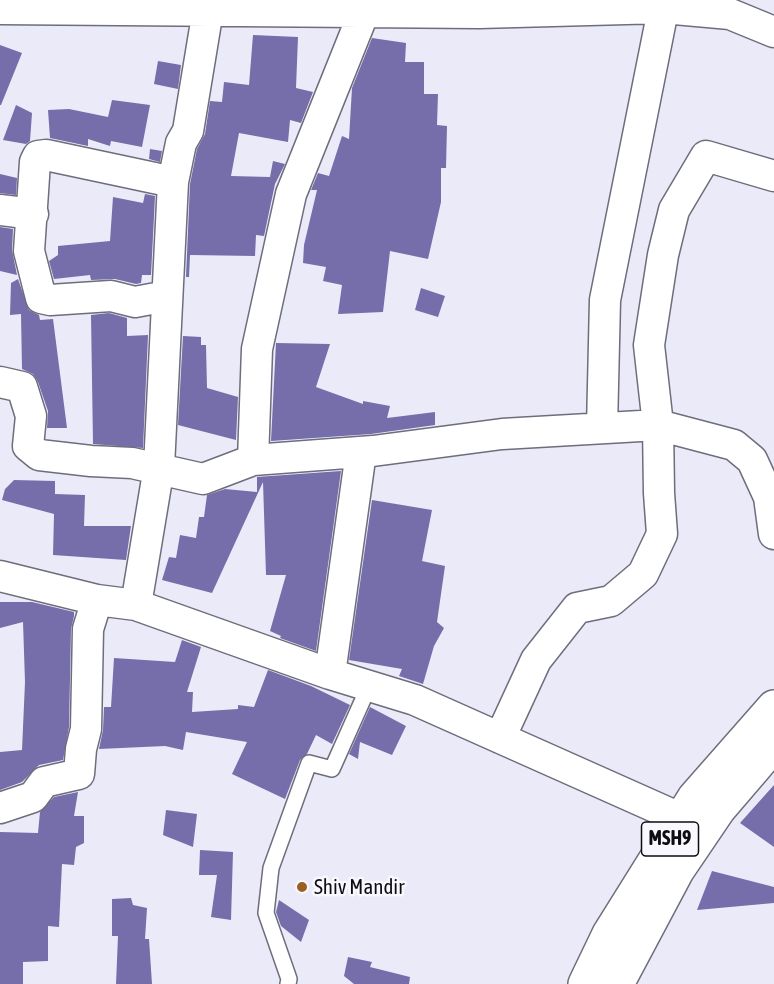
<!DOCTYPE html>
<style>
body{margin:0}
canvas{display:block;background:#ebeaf9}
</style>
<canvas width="774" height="984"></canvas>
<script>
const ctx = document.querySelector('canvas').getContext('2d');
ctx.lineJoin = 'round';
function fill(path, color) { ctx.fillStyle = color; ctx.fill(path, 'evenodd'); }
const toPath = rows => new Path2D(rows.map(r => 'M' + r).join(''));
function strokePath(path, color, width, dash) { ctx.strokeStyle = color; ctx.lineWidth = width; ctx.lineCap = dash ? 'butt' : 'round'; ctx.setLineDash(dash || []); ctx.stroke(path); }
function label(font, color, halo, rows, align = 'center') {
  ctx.font = font + ' "Asap Condensed",sans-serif'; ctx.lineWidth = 5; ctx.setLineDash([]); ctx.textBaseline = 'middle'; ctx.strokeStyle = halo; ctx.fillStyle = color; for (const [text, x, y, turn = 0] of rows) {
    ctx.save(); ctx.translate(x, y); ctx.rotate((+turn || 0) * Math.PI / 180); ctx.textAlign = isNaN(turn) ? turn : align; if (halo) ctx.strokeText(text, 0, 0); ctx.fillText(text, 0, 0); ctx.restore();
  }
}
fill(toPath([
 [253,35,298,37,296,88,313,92,301,123,290,120,288,142,239,133,231,176,270,177,273,161,285,164,275,184,264,236,256,235,255,256,190,255,189,277,186,277,190,184,197,149,205,134,210,101,222,102,224,82,249,85],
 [372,38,406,43,405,62,424,62,424,94,438,94,437,125,447,126,446,168,441,168,441,202,428,259,390,251,383,312,338,314,342,285,323,281,326,267,303,263,304,245,317,190,311,190,318,173,329,176,342,136,349,139,352,88],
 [0,45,22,53,1,105,0,105],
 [158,61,181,65,178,89,154,84],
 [112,100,150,105,142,147,111,141,110,146,88,139,88,146,50,138,48,110,69,109,108,117],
 [16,105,32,113,30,141,26,144,3,140],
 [150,149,162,151,160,162,149,159],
 [0,174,17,178,16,195,0,193],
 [145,194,155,196,151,275,142,275,141,283,136,284,115,279,91,280,90,275,54,279,49,261,58,255,58,246,110,241,113,197,143,203],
 [0,227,13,229,12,250,17,275,0,271],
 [18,279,29,310,39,315,40,320,53,319,67,428,47,428,48,411,38,382,33,374,22,369,21,314,10,315,11,283],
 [421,288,445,296,438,317,415,310],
 [109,313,127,318,127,336,148,335,143,448,93,444,91,315],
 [183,336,201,337,201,345,206,345,207,388,238,397,236,440,178,425],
 [276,343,330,344,316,387,363,404,363,401,390,406,387,418,435,412,435,425,371,434,271,441],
 [341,471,316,651,280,638,281,636,270,631,286,575,266,575,263,482,212,593,162,580,169,557,176,558,180,535,196,538,199,517,204,517,207,495,225,489,257,492,257,477],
 [14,480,55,481,55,494,85,495,84,526,131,526,126,560,53,555,54,514,2,500,5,489],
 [372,500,432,510,422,561,445,566,437,622,444,628,434,646,423,684,399,676,402,669,349,660],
 [0,602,32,602,74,612,74,616,71,629,69,727,63,760,39,765,22,782,0,790,0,752,22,750,25,682,23,622,0,628],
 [182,640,201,647,187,692,193,692,192,712,238,709,238,705,254,707,268,670,311,686,350,705,332,744,316,735,307,754,300,760,285,799,232,774,247,742,186,732,183,750,165,746,99,749,103,730,104,707,111,707,114,658,175,662],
 [370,707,406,726,392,755,360,742,358,759,349,754],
 [774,785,774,847,740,823],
 [78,792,74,816,84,816,84,843,76,847,74,865,62,864,59,927,48,926,48,961,23,962,23,984,0,984,0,832,38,833,40,812,54,797],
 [166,810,197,814,193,847,163,835],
 [200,850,233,852,231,920,211,917,217,875,199,875],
 [712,871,774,887,774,903,697,910],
 [131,898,133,905,147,908,145,939,149,939,152,984,116,984,118,936,112,936,112,899],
 [279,900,309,920,301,942,281,926,276,912],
 [348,957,372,962,370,967,410,977,409,984,354,984,344,976]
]), '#766eaa');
const lane = toPath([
 [288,984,289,979,266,913,271,868,309,763,332,769,369,686]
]);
const street = toPath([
 [0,9,479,13,663,8,730,14,774,32],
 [0,210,33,214],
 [167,296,135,302,111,296,50,300,41,298,29,251,35,162,38,156,46,155,173,182],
 [0,382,22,387,31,416,28,446,39,455,91,461,132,463,203,479,253,460,373,451,502,434,658,425,734,445,752,460,769,497,774,534],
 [602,428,605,300,665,0],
 [253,460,257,349,291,194,364,12],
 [0,576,97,600,136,605,330,674,415,700,682,819,700,831],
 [136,605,159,467,173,182,181,143,188,131,208,10],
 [330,674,361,452],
 [500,738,536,660,577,608,611,601,643,574,662,534,659,493,658,425,649,345,663,255,674,210,706,156,774,176],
 [0,808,33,797,44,782,79,774,81,749,86,729,88,629,97,600]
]);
const primary = toPath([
 [585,984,609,934,694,798,774,707],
 [617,984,677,871,719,809,774,745]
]);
strokePath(lane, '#6e6d7b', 18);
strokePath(street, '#6e6d7b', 33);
strokePath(primary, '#6e6d7b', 36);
strokePath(lane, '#fff', 15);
strokePath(street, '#fff', 30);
strokePath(primary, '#fff', 33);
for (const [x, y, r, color] of [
 [302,887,6,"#9a601f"]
]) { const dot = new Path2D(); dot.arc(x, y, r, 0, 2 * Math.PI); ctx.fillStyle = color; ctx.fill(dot); strokePath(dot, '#f9f8fe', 2); }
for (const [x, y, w] of [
 [670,839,57]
]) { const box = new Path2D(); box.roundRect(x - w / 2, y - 17, w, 34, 4.5); ctx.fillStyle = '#f9f8fe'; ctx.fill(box); strokePath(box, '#0d0d12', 1.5); }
label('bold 20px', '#0d0d12', null, [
 ["MSH9",670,839]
]);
label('21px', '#0d0d12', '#f9f8fe', [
 ["Shiv Mandir",314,887]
], 'left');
</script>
